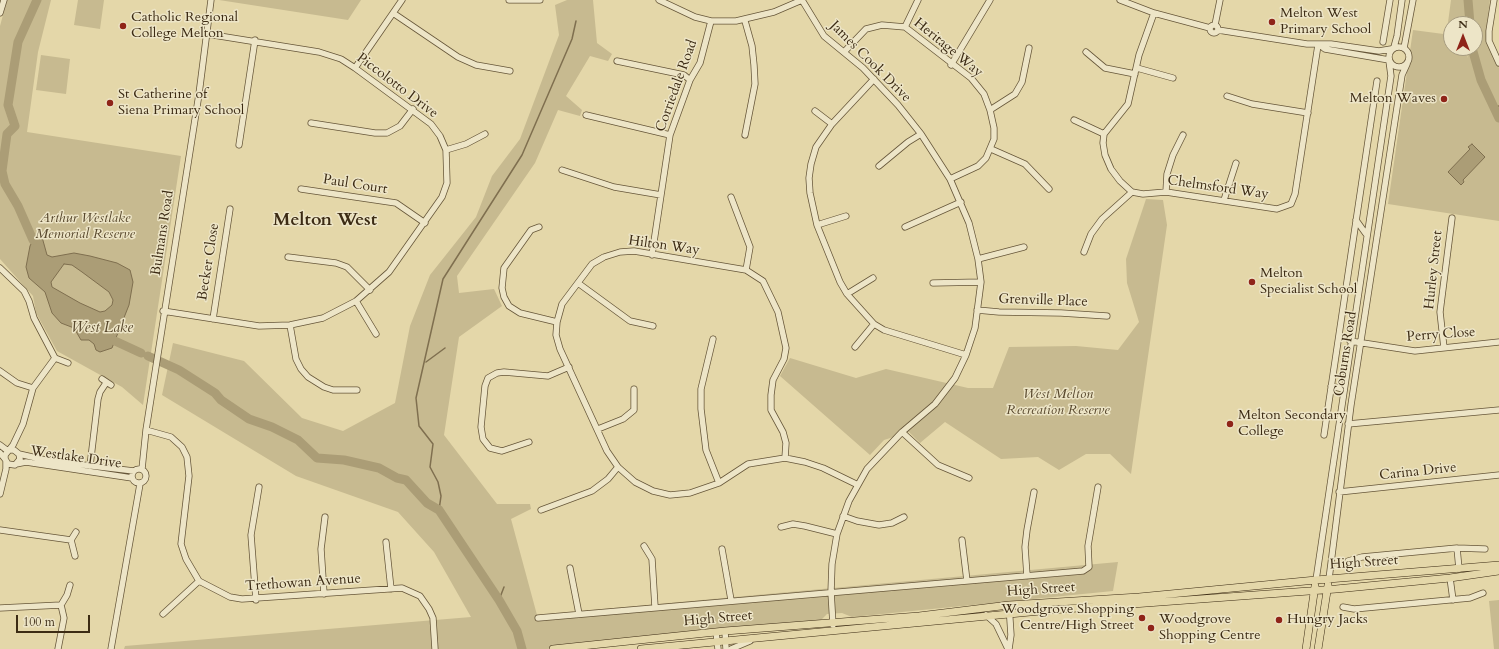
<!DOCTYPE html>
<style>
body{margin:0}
#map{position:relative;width:1499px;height:649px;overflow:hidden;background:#e4d7a9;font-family:Cardo,serif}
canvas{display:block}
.north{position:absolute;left:1443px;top:16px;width:40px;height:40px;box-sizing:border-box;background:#ede5c7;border:1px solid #a69b7f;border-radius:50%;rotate:0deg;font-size:11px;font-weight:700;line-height:16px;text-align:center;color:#3c2b14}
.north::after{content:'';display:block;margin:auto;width:14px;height:18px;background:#8f2418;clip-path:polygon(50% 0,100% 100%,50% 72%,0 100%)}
.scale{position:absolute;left:16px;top:615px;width:74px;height:18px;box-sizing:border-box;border:2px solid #3c2b14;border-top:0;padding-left:5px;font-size:12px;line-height:14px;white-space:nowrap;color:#3c2b14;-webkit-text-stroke:3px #ede5c7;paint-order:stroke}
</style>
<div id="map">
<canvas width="1499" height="649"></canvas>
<div class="north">N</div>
<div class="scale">100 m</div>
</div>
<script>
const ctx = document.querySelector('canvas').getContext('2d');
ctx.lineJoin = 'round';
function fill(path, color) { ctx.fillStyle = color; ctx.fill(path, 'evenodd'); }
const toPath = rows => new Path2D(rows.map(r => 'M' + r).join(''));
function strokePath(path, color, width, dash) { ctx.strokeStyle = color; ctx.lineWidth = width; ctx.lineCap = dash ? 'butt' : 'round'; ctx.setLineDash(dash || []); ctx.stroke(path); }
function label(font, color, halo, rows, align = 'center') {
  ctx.font = font + ' Cardo,serif'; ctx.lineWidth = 3; ctx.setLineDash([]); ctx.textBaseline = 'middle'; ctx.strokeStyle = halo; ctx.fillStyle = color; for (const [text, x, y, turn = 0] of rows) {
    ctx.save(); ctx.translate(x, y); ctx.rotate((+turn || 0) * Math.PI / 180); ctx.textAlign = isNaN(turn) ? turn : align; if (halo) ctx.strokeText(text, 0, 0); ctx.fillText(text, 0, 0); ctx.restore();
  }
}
fill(toPath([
 [7,0,51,0,38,52,27,132,181,156,143,405,122,387,57,351,36,313,33,296,0,259,0,26],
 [78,0,104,0,100,29,74,25],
 [219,0,361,0,348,20],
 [567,0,593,0,597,43,612,54,608,61,590,56,566,96,582,110,580,116,558,110,535,163,457,276,459,293,494,289,502,306,459,337,444,435,497,504,530,504,531,509,511,519,537,615,1118,562,1113,591,852,617,842,613,827,614,821,620,810,623,547,649,124,649,125,646,471,617,434,552,398,512,296,476,162,395,173,343,244,361,302,418,343,431,395,403,410,326,430,275,476,217,492,176,520,139,559,35,555,5],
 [1451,0,1490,0,1486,31,1486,41,1499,68,1499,221,1388,204,1413,30,1451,35,1451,48,1463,48,1468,58,1465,48,1475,48,1475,24,1451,24,1451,30,1447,30],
 [41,55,70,59,66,94,36,90],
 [1146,199,1163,200,1167,225,1131,474,1110,454,1086,454,1059,470,1038,457,1001,459,945,422,920,443,909,432,884,440,870,455,780,376,790,358,856,378,886,369,968,388,993,388,1009,347,1076,346,1118,350,1139,322,1127,283,1126,259],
 [1499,600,1499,649,1494,649,1489,601]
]), '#c7ba90');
const water = toPath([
 [1472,144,1485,157,1463,180,1464,182,1461,185,1448,172,1470,149,1468,147,1472,144],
 [42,237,47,255,52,257,74,253,90,256,117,263,130,270,133,282,129,305,112,348,100,352,96,350,94,344,89,340,81,340,74,328,61,323,52,313,45,292,29,278,26,267,30,246,33,240,42,237],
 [64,264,72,265,82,272,109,292,113,300,112,305,105,311,100,312,80,303,52,287,51,282,64,264]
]);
fill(water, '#ab9d76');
strokePath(water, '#7f6f4f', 1);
strokePath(toPath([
 [1494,108,1499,106],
 [426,362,445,348],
 [439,510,441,496,438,482,430,467,433,444,419,426,416,398,443,279,522,155,572,39,576,21],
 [499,600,504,587]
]), '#7f6f4f', 1.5);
strokePath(toPath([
 [1468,0,1470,24],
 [1472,48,1481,80,1499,118],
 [33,240,18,206,5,184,2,171,7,134,15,126,8,105,18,42,37,0],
 [115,341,141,353],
 [148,356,179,370,215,393,221,400,249,419,272,427,298,440,317,458,344,460,379,468,397,478,406,480,427,503,439,510,499,600,517,631,522,649]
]), '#ab9d76', 9);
const minor = toPath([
 [509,0,540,0],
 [659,0,695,17,711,21,736,21,774,12,802,0],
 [802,0,824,36,863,68,898,105,921,134,950,179,969,223,978,259,981,282,975,328,966,355,955,378,935,404,902,432,867,469,849,501,837,534,832,564,831,592,833,625],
 [1120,0,1154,13,1210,28],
 [1494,0,1489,31,1489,41,1499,63],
 [0,13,4,0],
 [393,13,458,57,476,65,510,71],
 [1154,13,1139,55,1128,104,1104,134,1103,143,1105,155,1111,169,1120,181,1132,192,1143,194,1166,192,1277,209,1291,204,1295,194,1318,45],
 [745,21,752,46,754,65,755,84,745,135],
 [1215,25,1220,0],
 '1210 29a4 4 0 1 1 8 0a4 4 0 1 1-8 0Z',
 [905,27,918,0],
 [1218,30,1307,44,1331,44,1379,51,1391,49],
 [1383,42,1390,0],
 [1320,45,1325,49,1389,60],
 '1389 57a10 10 0 1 1 20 0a10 10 0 1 1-20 0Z',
 [1394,47,1397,36,1402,0],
 [1404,48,1413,0],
 [844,52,866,29,882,25,905,27,971,78,984,94,990,110,994,128,994,139,986,158,978,166,950,179],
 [1086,52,1105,68,1135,74],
 [617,61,684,75,690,80],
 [951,65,990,0],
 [355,68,402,0],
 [1137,68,1173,78],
 [874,79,832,124,816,147,811,164,809,178,810,193,817,225,840,282,847,294,874,324,884,330,966,355],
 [1227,96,1252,104,1308,113],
 [990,110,1015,94,1022,82,1029,48],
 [815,111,832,124],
 [586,115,670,135],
 [1074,120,1104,134],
 [311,123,375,133,387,133,400,126,413,109],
 [239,145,255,40],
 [991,149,1025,164,1049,189],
 [446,150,466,144,485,134],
 [879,166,908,142,921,134],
 [562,170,614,187,661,195],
 [301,189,396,203,425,223],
 [1166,192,1167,174,1173,155,1183,135],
 [731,197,750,247,746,270],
 [1224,200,1236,163],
 [1356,220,1366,234],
 [817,225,846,216],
 [539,227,531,230,504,268,502,288,504,297,509,306,520,313,557,322],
 [905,227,961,202],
 [1084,252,1091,234,1102,219,1132,192],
 [652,255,670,135,690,80,700,63,711,21],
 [288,257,336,263,347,267,370,290],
 [978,259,1024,247],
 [0,268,24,291,29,301,34,318,55,358,68,363],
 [578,283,630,321,653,326],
 [933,283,981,282],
 [847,294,873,278],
 [356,301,376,334],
 [977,310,999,312,1061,313,1107,316],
 [163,311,259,326,290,325,323,318,356,301,389,272,442,197,447,183,446,150,440,136,431,124,355,68,341,59,319,52,207,34],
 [213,319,230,209],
 [290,325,296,359,301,369,308,377,324,387,333,390,357,390],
 [713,339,701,389,701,409,706,450,719,483],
 [1350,341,1415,351,1499,342],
 [855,347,874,324],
 [1444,348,1440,312,1452,218],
 [0,371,17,383,33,388],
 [102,379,111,385],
 [1331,386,1343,389],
 [1348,424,1499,410],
 [598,429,623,419,634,410,634,389],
 [146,430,171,437,182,447,187,457,189,476,181,544,186,559,199,581,230,597,242,599,402,588,420,596,429,609,433,618,435,649],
 [902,432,938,465,969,478],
 [1324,435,1377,81],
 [529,442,502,451,490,448,483,439,481,427,485,386,488,378,497,373,504,372,548,376,569,367],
 [0,445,8,451],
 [10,450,14,450,19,454,20,459,15,465,8,464,5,459,5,455,13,445,23,424,33,388,55,358],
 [0,453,5,459],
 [19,454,50,461,134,471],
 [785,458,786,443,783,432,771,410,771,395,773,380,784,359,786,348,778,312,763,281,746,270,634,251,620,252,604,257,592,264,562,304,557,322,556,335,560,349,607,451,618,467,635,482,653,491,670,495,690,493,719,483,748,464,785,458,805,462,823,468,858,485],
 [16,464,26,462,39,464,132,478],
 [90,466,98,399,100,392,106,383],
 '132 476a7 7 0 1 1 14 0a7 7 0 1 1-14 0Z',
 [142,469,146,430,199,94,211,0],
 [1339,492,1499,475],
 [0,494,6,469,6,462],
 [541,510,592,491,608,479,618,467],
 [843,516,857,521,879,525,892,523,904,517],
 [781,527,793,524,805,526,837,534],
 [0,530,71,540],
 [962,540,967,581],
 [386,542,391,589],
 [644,546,652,559,655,607],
 [1457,548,1459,569],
 [722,549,731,600],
 [75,556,71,540,76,532],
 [1348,561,1362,557,1457,548,1485,549],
 [570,568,579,614],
 [1027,576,1025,547,1027,530,1034,492],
 [1450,578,1453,600],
 [1329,579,1351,405,1402,75,1407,64],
 [1316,580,1391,76,1389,61],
 [324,594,321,549,325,517],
 [256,600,251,535,259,487],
 [1009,605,1011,635,1009,649],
 [1343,607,1354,609,1470,598,1483,593],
 [0,608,61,605],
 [163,614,199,581],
 [986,615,996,624,1008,649],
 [538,618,1083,571,1089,567,1088,546,1098,487],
 [725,631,726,649],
 [716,632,718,649],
 [58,649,64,618,61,605,67,595,70,585],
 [111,649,140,484],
 [731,649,750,641]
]);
const major = toPath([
 [553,649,725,631,919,616,1009,605,1139,597,1316,580,1499,565],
 [641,649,1051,610,1336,589,1450,578,1499,571],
 [1306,649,1315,586],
 [1318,649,1328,585]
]);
strokePath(minor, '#665639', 7);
strokePath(major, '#3c2b14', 8);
strokePath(minor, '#ede5c7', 5.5);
strokePath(major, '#e4d7a9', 7);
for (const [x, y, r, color] of [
 [1272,22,4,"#8f2418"],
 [123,26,4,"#8f2418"],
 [1444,99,4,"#8f2418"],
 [110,103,4,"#8f2418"],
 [1252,282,4,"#8f2418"],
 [1230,424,4,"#8f2418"],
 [1142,618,4,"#8f2418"],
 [1279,620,4,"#8f2418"],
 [1151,628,4,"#8f2418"]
]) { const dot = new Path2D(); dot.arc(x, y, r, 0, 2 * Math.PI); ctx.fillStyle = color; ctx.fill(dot); strokePath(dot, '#ede5c7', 1.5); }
label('14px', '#3c2b14', '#ede5c7', [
 ["Melton West",1280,14],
 ["Primary School",1280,30],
 ["Catholic Regional",131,18],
 ["College Melton",131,34],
 ["St Catherine of",118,95],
 ["Siena Primary School",118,111],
 ["Melton Waves",1436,99,"right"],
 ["Melton",1260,274],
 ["Specialist School",1260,290],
 ["Melton Secondary",1238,416],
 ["College",1238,432],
 ["Woodgrove Shopping",1134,610,"right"],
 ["Centre/High Street",1134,626,"right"],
 ["Woodgrove",1159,620],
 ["Shopping Centre",1159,636],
 ["Hungry Jacks",1287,620]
], 'left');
label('14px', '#3c2b14', '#ede5c7', [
 ["Heritage Way",948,48,39],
 ["James Cook Drive",870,62,45],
 ["Piccolotto Drive",397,86,37],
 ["Corriedale Road",677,86,-70],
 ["Paul Court",355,185,9],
 ["Chelmsford Way",1218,188,8],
 ["Bulmans Road",163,233,-81],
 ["Hilton Way",664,246,8],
 ["Becker Close",209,262,-81],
 ["Hurley Street",1434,270,-84],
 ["Grenville Place",1043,301,2],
 ["Perry Close",1441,335,-4],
 ["Coburns Road",1346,354,-81],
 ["Westlake Drive",76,458,8],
 ["Carina Drive",1418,472,-6],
 ["High Street",1364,563,-4],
 ["Trethowan Avenue",303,583,-4],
 ["High Street",1041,590,-4],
 ["High Street",718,619,-5]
]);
label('italic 14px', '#58482d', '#ede5c7', [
 ["Arthur Westlake",85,219],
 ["Memorial Reserve",85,235],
 ["West Melton",1058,395],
 ["Recreation Reserve",1058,411]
]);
label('italic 15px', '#58482c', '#ede5c7', [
 ["West Lake",102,329]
]);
label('bold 18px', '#3c2b14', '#ede5c7', [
 ["Melton West",325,221]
]);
</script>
